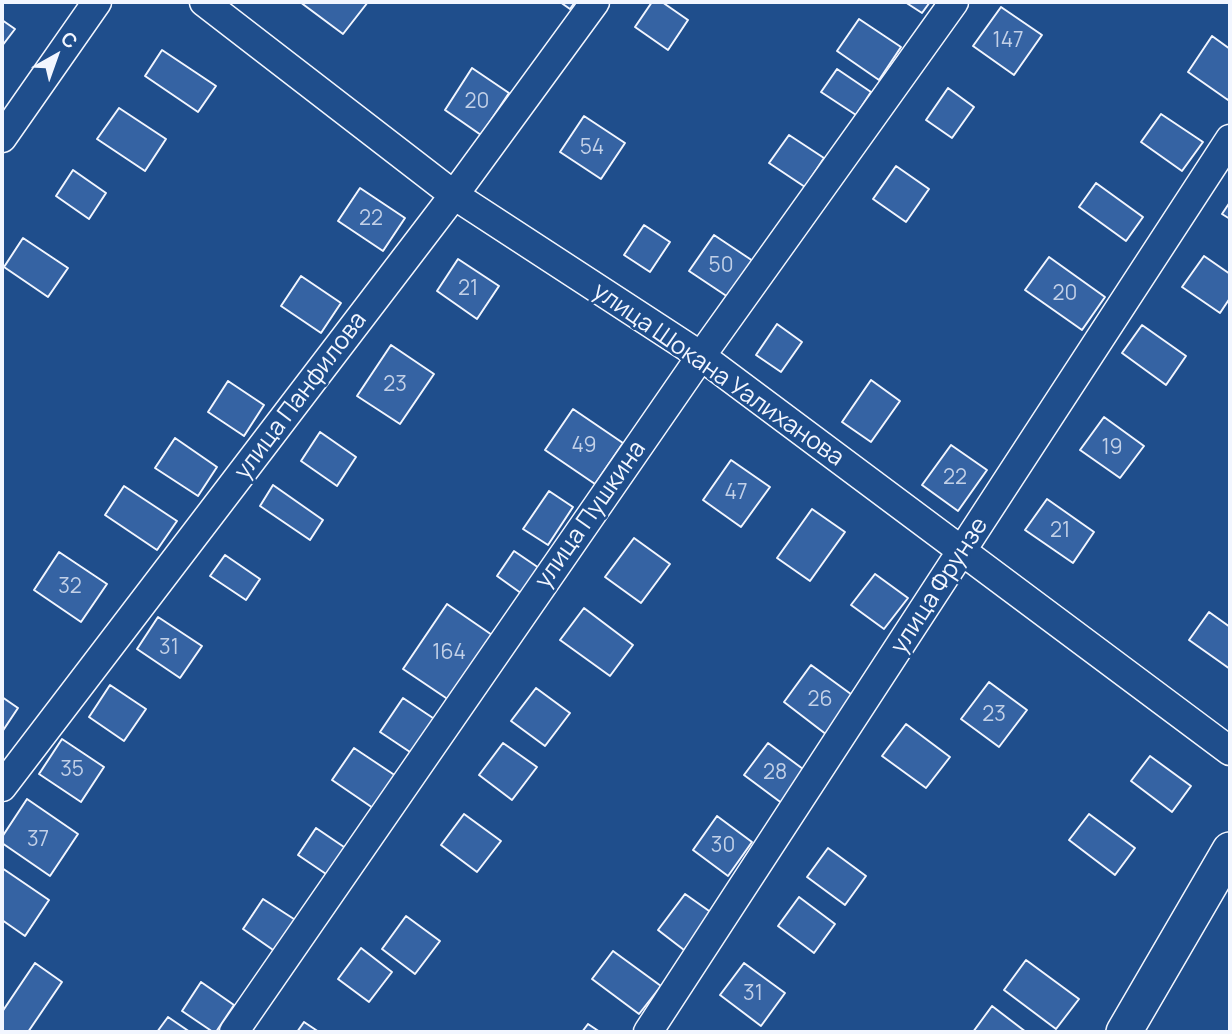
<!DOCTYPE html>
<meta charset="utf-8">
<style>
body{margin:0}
#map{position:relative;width:1232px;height:1034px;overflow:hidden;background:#1f4e8c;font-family:Manrope,sans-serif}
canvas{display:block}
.frame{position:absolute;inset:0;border:4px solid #f2f6ff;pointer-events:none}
.north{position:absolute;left:21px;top:21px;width:70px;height:70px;-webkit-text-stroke:5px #1f4e8c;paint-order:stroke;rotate:40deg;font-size:19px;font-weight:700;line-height:28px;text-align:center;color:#f2f6ff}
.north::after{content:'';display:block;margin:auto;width:24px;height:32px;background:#f2f6ff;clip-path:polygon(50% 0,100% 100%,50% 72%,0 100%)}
</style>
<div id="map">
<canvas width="1232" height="1034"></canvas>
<div class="frame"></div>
<div class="north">С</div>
</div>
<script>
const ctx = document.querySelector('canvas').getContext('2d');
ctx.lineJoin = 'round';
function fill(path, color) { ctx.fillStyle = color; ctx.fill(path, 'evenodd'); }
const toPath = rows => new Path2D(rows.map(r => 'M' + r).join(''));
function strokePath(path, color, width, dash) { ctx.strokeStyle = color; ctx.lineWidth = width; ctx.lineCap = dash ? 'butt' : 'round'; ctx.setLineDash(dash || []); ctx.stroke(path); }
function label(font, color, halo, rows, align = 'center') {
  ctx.font = font + ' Manrope,sans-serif'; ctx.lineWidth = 5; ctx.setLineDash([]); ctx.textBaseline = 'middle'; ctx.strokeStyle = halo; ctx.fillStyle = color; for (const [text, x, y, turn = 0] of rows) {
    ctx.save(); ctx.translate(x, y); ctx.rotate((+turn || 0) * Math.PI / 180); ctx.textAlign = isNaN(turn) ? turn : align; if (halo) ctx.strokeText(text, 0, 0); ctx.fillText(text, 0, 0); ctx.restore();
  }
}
const building = toPath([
 [300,2,368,2,343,34,300,2],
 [560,2,575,2,570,9,560,2],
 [652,2,662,2,688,20,668,50,635,27,652,2],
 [905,2,930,2,922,13,905,2],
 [1001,7,1042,35,1014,75,973,46,1001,7],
 [859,19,901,47,879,80,837,51,859,19],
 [2,20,15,29,2,46,2,20],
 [1212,36,1230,49,1230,97,1228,100,1188,72,1212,36],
 [162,50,216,86,198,112,145,76,162,50],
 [472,68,509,93,481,135,445,110,472,68],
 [837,69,871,92,856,115,821,92,837,69],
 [948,88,974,107,952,138,926,120,948,88],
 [119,108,166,139,145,171,97,139,119,108],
 [1161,114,1203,142,1182,171,1141,142,1161,114],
 [584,116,625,143,601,179,560,152,584,116],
 [789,135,824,158,805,187,769,163,789,135],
 [896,166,929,189,906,222,873,199,896,166],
 [73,170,106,193,89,219,56,196,73,170],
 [1096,183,1143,217,1126,241,1079,207,1096,183],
 [360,188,405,218,383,251,338,221,360,188],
 [1230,202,1230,219,1222,214,1230,202],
 [644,225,670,242,650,272,624,255,644,225],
 [714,235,753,261,728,297,689,271,714,235],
 [23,238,68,268,48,297,4,267,23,238],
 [1204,256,1230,274,1230,298,1220,313,1182,287,1204,256],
 [1049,257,1105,297,1082,330,1025,290,1049,257],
 [458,259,499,286,477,319,437,291,458,259],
 [301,276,341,303,321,333,281,306,301,276],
 [777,324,802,342,781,372,756,355,777,324],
 [1142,325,1186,356,1166,385,1122,353,1142,325],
 [391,345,434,374,400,424,357,396,391,345],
 [871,380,900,401,871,442,842,422,871,380],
 [228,381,264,405,244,436,208,412,228,381],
 [573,409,623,443,595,484,545,450,573,409],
 [1104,417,1144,446,1120,478,1080,450,1104,417],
 [320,432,356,457,337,486,301,461,320,432],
 [175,438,217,467,198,496,155,468,175,438],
 [951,445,987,470,958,511,922,485,951,445],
 [731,460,770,487,741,527,703,500,731,460],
 [273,485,323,520,310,540,260,506,273,485],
 [124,486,177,521,157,550,105,515,124,486],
 [549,491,573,507,548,545,523,529,549,491],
 [1047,499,1094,532,1073,563,1025,530,1047,499],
 [812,509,845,532,810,581,777,558,812,509],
 [634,538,670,564,641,603,605,577,634,538],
 [514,551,542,570,525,596,497,576,514,551],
 [59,552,107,584,81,622,34,590,59,552],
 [225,555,260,579,246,600,210,576,225,555],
 [875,574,908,598,884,629,851,605,875,574],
 [447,604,495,637,452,702,403,669,447,604],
 [584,608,633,645,610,676,560,640,584,608],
 [1209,612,1230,627,1230,669,1189,640,1209,612],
 [158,617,202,646,180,678,137,649,158,617],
 [811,665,855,697,827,735,784,702,811,665],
 [989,682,1027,710,999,747,961,719,989,682],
 [110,685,146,709,124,741,89,717,110,685],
 [536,688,570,713,545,746,511,721,536,688],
 [2,697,18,708,2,732,2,697],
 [403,698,436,720,413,754,380,732,403,698],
 [906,724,950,757,926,788,882,756,906,724],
 [62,739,104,767,81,802,39,774,62,739],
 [503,743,537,767,512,800,479,775,503,743],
 [768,743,807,772,783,804,744,775,768,743],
 [354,748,396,776,373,808,332,780,354,748],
 [1150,756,1191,786,1172,812,1131,781,1150,756],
 [27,799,78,834,50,876,2,843,2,837,27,799],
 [464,814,501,841,477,872,441,845,464,814],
 [1089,814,1135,848,1115,875,1069,840,1089,814],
 [717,816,752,842,728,876,693,850,717,816],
 [316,828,347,849,329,876,298,855,316,828],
 [828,848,866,876,845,905,807,877,828,848],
 [2,868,49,900,25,936,2,920,2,868],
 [685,894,712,913,684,950,658,930,685,894],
 [799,897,835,924,814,953,778,926,799,897],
 [263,899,297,921,276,952,243,929,263,899],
 [406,916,440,941,415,974,382,949,406,916],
 [361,948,392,972,369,1002,338,979,361,948],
 [613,951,661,986,639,1014,592,979,613,951],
 [1026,960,1079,999,1056,1029,1004,990,1026,960],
 [35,963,62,982,28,1032,2,1032,2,1012,35,963],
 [744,963,785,993,761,1026,720,995,744,963],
 [201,982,234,1005,216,1032,213,1032,182,1011,201,982],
 [992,1006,1026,1032,973,1032,992,1006],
 [168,1017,190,1032,157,1032,168,1017],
 [304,1022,319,1032,297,1032,304,1022],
 [588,1024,600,1032,582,1032,588,1024]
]);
fill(building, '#3563a3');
strokePath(building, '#f2f6ff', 2);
const minor = toPath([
 [204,2,454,195,701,356,1230,751],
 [2,138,97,2],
 [2,787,454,195,595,2],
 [234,1032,701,356,954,2],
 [648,1032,1230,139]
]);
const tertiary = toPath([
 [1124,1032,1230,850]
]);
strokePath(minor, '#f2f6ff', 31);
strokePath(tertiary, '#f2f6ff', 38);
strokePath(minor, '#1f4e8c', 28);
strokePath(tertiary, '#1f4e8c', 35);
label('21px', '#c3d1e8', null, [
 ["147",1008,41],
 ["20",477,102],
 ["54",592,148],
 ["22",371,219],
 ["50",721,266],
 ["21",468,289],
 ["20",1065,294],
 ["23",395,385],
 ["49",584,446],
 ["19",1112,448],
 ["22",955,478],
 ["47",736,493],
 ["21",1060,531],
 ["32",70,587],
 ["31",169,648],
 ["164",449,653],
 ["26",820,700],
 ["23",994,715],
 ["35",72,770],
 ["28",775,773],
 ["37",38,840],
 ["30",723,846],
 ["31",753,994]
]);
label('24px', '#f2f6ff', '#1f4e8c', [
 ["улица Шокана Уалиханова",718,375,35],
 ["улица Панфилова",301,396,-53],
 ["улица Пушкина",591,515,-55],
 ["улица Фрунзе",940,586,-57]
]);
</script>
